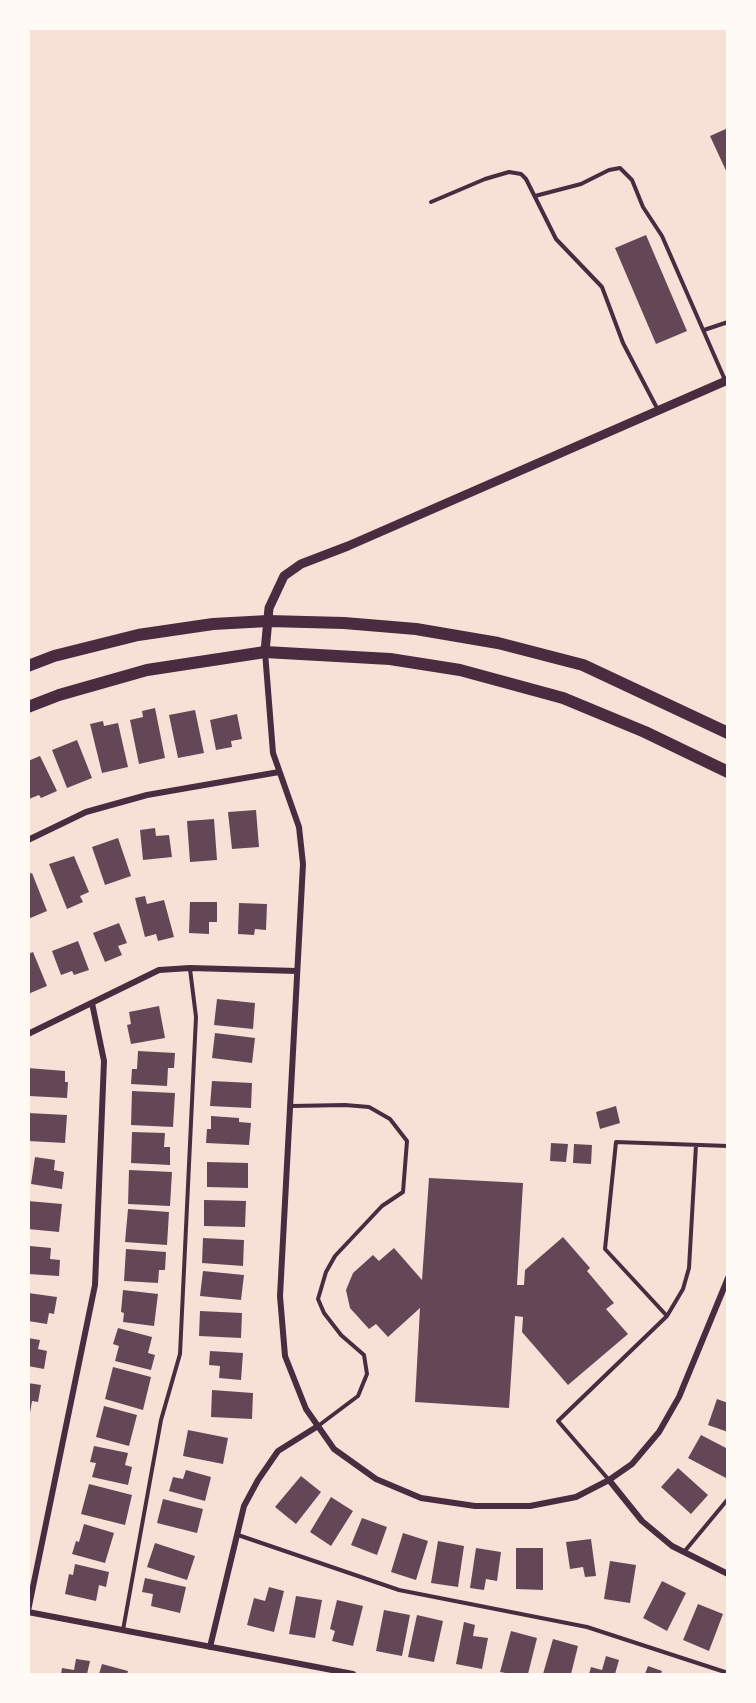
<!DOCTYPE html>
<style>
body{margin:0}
#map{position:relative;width:756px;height:1703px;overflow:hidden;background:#f7e1d7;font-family:"PT Sans Narrow",sans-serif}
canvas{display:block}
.frame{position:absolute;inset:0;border:30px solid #fffaf5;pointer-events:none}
</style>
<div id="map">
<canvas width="756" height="1703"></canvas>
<div class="frame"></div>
</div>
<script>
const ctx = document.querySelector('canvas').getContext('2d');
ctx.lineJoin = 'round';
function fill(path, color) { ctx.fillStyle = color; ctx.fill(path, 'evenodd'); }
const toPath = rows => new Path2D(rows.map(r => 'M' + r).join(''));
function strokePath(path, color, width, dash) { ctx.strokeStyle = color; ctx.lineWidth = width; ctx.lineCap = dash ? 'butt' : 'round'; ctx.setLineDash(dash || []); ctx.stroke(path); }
fill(toPath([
 [728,128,728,175,710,136],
 [646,235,687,331,656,344,615,248],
 [155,708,165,758,139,764,130,720,143,717,142,711],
 [195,710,204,753,178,758,169,715],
 [237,714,242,739,231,741,232,747,216,750,210,720],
 [103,721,104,726,118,723,128,767,102,773,90,724],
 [77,740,92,778,67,788,52,750],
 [40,756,57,791,41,798,39,795,29,799,28,761],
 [256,810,259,847,232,849,228,812],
 [214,819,217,860,190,862,187,821],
 [155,828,156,836,169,835,172,857,143,860,140,830],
 [118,838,131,876,105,885,92,847],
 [74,856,89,892,80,896,83,902,67,909,49,864],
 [32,873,47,911,28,919,28,874],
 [145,896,147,904,164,900,174,937,158,941,156,934,145,937,135,898],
 [190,902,217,902,217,922,209,922,209,934,189,933],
 [239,903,267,904,266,930,255,929,254,935,238,934],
 [119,923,127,943,118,946,122,955,105,962,93,933],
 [78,941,89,970,74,975,72,971,61,975,52,951],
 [33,952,47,986,28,994,28,954],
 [217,999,255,1003,253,1029,214,1025],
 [159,1006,165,1038,131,1044,127,1025,131,1024,129,1012],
 [215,1033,255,1038,252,1063,212,1058],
 [138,1051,175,1053,174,1068,168,1068,167,1086,131,1084,132,1069,137,1069],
 [28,1068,65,1071,65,1082,68,1082,67,1098,29,1096],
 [212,1081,252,1083,251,1108,210,1106],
 [132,1091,175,1093,173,1127,131,1125],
 [616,1106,620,1123,600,1129,596,1112],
 [28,1113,67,1115,65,1143,28,1141],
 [211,1116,239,1118,239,1122,251,1123,249,1145,206,1143,207,1129,211,1129],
 [132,1132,165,1133,164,1147,170,1147,170,1165,131,1163],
 [551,1143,568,1144,566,1162,550,1161],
 [574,1144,592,1145,591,1164,573,1163],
 [35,1157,55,1160,54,1170,64,1172,62,1189,31,1184],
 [207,1162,248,1163,248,1188,207,1187],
 [129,1170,172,1172,170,1206,128,1204],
 [429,1178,523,1183,517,1285,524,1285,525,1270,563,1237,590,1268,587,1271,614,1303,606,1309,628,1334,568,1385,522,1332,523,1317,515,1316,509,1408,415,1402,420,1308,388,1337,376,1324,369,1329,350,1308,346,1290,353,1273,373,1255,379,1261,394,1248,422,1280],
 [204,1200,246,1201,245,1227,204,1226],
 [28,1201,62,1204,59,1232,28,1229],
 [128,1209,169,1212,167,1245,125,1242],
 [203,1238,244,1240,243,1266,202,1263],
 [30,1246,51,1248,50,1259,60,1260,59,1276,28,1274],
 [126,1249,166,1252,165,1270,159,1270,158,1283,124,1281],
 [203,1271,244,1275,241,1300,200,1296],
 [123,1290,158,1294,154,1326,123,1322,124,1313,121,1312],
 [28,1293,57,1297,54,1314,49,1313,47,1324,28,1321],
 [200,1311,242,1313,241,1338,199,1336],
 [118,1328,152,1337,148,1353,155,1355,151,1370,115,1361,119,1346,113,1344],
 [28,1338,40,1340,38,1349,47,1351,44,1369,28,1366],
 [210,1351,243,1353,241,1380,219,1378,220,1366,209,1365],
 [113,1367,151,1377,143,1410,105,1399],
 [28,1383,41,1385,38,1402,32,1401,30,1413],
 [212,1390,253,1393,252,1419,211,1417],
 [717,1399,728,1403,728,1432,708,1425],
 [104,1406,137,1415,129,1446,96,1437],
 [188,1430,228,1438,223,1464,183,1456],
 [701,1435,728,1449,728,1475,726,1478,688,1458],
 [94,1446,128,1453,125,1465,132,1467,128,1485,92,1477,96,1463,90,1462],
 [678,1468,708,1495,691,1514,661,1487],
 [186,1470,211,1477,205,1501,169,1491,173,1477,183,1479],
 [301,1476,321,1492,296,1524,275,1507],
 [89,1484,132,1495,125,1525,81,1514],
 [331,1497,353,1511,331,1546,310,1532],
 [163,1499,203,1509,197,1533,157,1523],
 [362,1518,387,1527,377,1555,351,1545],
 [84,1524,114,1533,105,1563,72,1554,76,1541,79,1542],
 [403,1533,428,1541,416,1580,391,1572],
 [591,1539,596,1576,585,1577,583,1567,570,1569,566,1542],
 [438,1541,464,1546,458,1587,431,1583],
 [155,1543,195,1556,187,1580,147,1567],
 [476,1548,501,1552,497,1581,486,1579,484,1590,470,1588],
 [516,1548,543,1548,543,1590,516,1589],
 [610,1561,636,1565,630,1603,604,1599],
 [75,1564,109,1572,106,1587,99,1585,96,1601,65,1594,69,1574,73,1575],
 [145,1578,186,1587,180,1613,151,1606,153,1594,142,1592],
 [662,1581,686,1593,667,1631,643,1618],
 [269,1587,284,1591,274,1632,247,1625,254,1598,265,1601],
 [296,1596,322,1600,315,1638,289,1634],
 [337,1600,363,1606,353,1646,332,1641,335,1631,330,1629],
 [698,1604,723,1614,709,1651,683,1640],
 [384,1610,410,1615,402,1656,376,1651],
 [417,1615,443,1621,434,1662,408,1657],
 [464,1622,475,1625,473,1636,488,1638,482,1669,456,1664],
 [511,1631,537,1638,528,1674,511,1674,500,1672],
 [553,1639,578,1646,571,1674,543,1674],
 [606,1656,619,1660,615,1674,589,1674,591,1667,602,1670],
 [76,1659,90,1661,87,1674,61,1674,62,1668,74,1670],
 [102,1664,128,1671,127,1674,99,1674],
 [648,1666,662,1671,661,1674,645,1674]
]), '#644757');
strokePath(toPath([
 [535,196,581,184,609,170,620,168,632,180,643,207,662,236,725,380],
 [431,202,485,179,509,172,521,174,526,179,556,239,602,287,623,343,658,410],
 [704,330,728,322],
 [291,1106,345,1105,369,1107,390,1119,407,1141,403,1192,382,1206,335,1256,326,1272,318,1299,324,1313,341,1335,364,1355,367,1374,358,1396,318,1426],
 [667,1316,605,1249,616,1142,728,1146],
 [609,1480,558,1421,667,1316,683,1289,689,1268,696,1145],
 [238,1535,399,1590,587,1627,728,1673],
 [684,1552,728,1499],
 [123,1630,161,1420,180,1354,196,1017,190,969]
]), '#4a2c40', 4);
strokePath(toPath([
 [265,652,273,753,299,827,303,864,280,1296,285,1356,306,1409,334,1449,376,1479,421,1498,475,1506,530,1506,576,1497,609,1480,632,1464,659,1432,679,1397,728,1278],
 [28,840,86,812,147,795,279,772],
 [28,1034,159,970,190,968,297,971],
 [609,1480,642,1521,672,1546,728,1574],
 [28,1611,95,1285,104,1061,92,1003],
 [28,1612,353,1674],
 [210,1647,244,1506,258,1480,278,1451,318,1426]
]), '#4a2c40', 6);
strokePath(toPath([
 [265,652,269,608,284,576,301,564,348,546,728,380]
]), '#4a2c40', 9);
strokePath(toPath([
 [28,666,54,656,138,635,213,624,268,621,344,623,416,629,498,643,583,665,728,733],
 [28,707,59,695,147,670,265,652,390,659,460,670,563,698,645,732,728,772]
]), '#4a2c40', 12);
</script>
